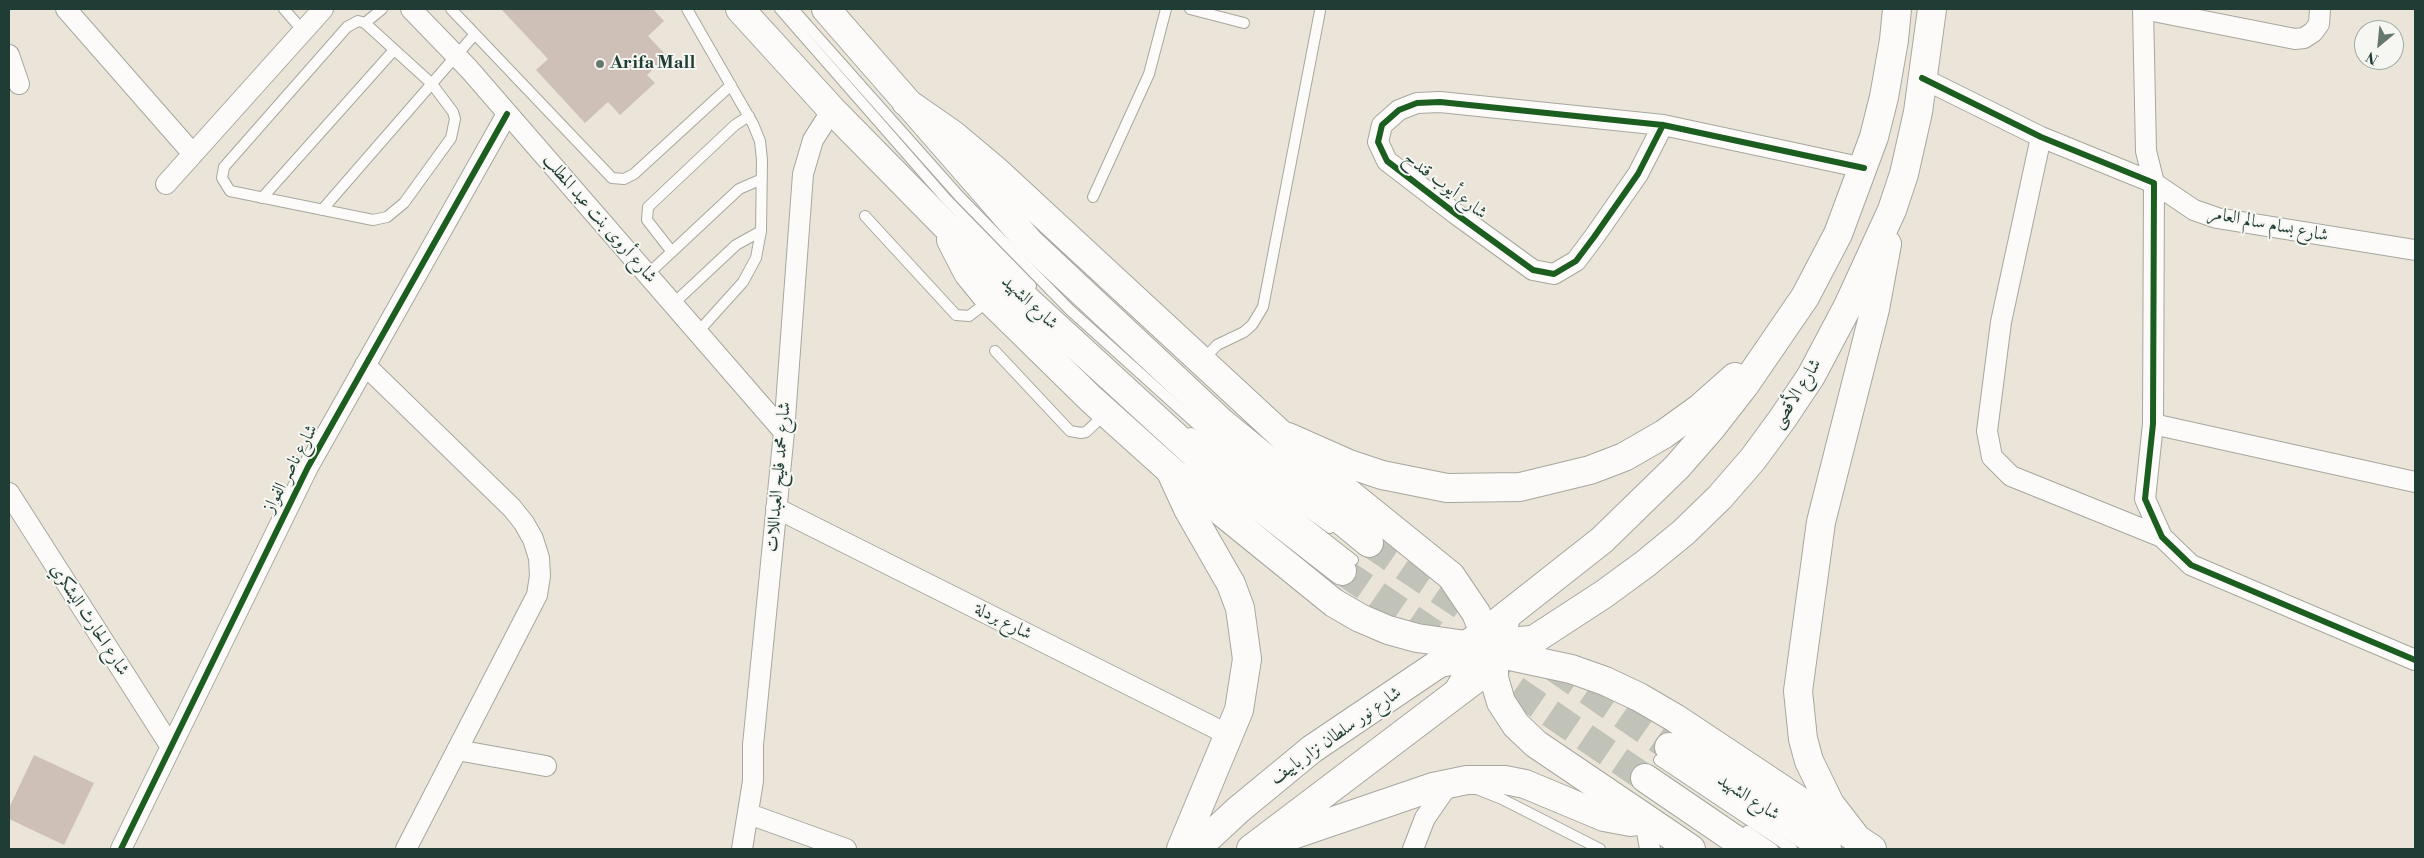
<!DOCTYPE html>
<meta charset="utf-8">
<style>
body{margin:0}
#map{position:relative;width:2424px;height:858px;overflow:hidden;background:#ebe5d9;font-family:"Libre Bodoni",serif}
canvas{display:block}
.frame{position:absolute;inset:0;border:10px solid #1f3d34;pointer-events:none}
.north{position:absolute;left:2354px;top:20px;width:50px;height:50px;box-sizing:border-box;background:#f6f6f2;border:1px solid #a0aca6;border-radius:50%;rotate:208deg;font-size:14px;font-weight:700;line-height:20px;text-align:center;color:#1f3d34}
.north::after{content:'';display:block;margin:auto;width:18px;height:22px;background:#66786e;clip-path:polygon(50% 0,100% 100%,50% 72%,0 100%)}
</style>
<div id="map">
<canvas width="2424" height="858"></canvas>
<div class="frame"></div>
<div class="north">N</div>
</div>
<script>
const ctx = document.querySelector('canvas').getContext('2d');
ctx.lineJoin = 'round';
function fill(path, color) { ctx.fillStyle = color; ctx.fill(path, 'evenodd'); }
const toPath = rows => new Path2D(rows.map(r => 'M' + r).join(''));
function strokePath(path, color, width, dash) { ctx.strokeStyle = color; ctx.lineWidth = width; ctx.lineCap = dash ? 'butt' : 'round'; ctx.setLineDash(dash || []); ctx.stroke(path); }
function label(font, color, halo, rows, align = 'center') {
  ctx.font = font + ' "Libre Bodoni",Amiri,serif'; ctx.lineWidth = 4; ctx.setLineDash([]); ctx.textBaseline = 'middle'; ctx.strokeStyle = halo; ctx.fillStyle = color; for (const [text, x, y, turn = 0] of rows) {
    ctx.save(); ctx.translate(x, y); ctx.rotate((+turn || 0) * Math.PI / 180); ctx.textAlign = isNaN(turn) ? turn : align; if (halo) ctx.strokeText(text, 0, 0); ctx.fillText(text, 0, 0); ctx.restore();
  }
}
fill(toPath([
 [501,9,653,9,664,21,648,36,667,56,647,75,655,83,620,115,608,102,585,123,536,70,548,59],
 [34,755,94,783,64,845,9,819,9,808]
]), '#cec0b6');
strokePath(toPath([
 [1369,543,1480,618],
 [1342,571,1645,778],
 [1553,667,1669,747]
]), '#c2c3b8', 28, [28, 14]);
const service = toPath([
 [284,9,303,31],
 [451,9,612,178,624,179,634,174,731,85],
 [687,9,753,124,760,141,762,160,761,231,756,258,743,282,698,332],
 [780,9,947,200,1031,286],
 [793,9,959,196,1070,310,1202,429,1272,486,1330,528],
 [1190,9,1244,23],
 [358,21,365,23,432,84,453,112,455,119,451,138,404,203,387,217,373,220,230,191,222,178,224,167,347,27,358,21],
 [365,23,382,9],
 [1093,197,1149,74,1166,9],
 [262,198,394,50],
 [322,210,475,34],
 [865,216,956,315,969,316,990,300],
 [672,252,647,220,648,207,735,125,749,116],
 [647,275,739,189,762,179],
 [673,304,736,245,761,231],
 [995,351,1070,431,1081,433,1086,432,1106,413],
 [1203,360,1217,345,1244,332,1252,325,1263,307,1320,11],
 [1191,433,1353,560],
 [1659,760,1792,849],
 [1477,789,1502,799,1600,849],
 [1747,831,1773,849]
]);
const minor = toPath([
 [66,9,193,154],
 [411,9,469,69,784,432],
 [2143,9,2146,151,2154,183,2194,210,2217,218,2415,250],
 [2143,9,2295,39,2304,38,2313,32,2319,24,2320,9],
 [9,55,19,84],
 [1922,78,2041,137,2154,183,2153,424,2145,499,2162,537,2191,565,2415,660],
 [1663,125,1638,174,1594,237,1576,261,1554,274,1533,270,1456,214,1387,161,1378,142,1382,125,1399,110,1417,103,1440,102,1663,125,1864,168],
 [2041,137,2001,322,1987,431,1992,457,2011,476,2162,537],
 [166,184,323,9],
 [365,365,512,508,524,523,533,539,539,558,540,576,537,595,406,849],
 [2153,424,2415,482],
 [9,493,171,747],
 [776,508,1229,735],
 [457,750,546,766],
 [749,814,846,849],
 [1645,820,1650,849],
 [121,849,308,467,507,114],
 [742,849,753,781,753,745,784,432,803,174,813,140,832,110],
 [1413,849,1425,818,1450,782]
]);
const secondary = toPath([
 [1288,437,1349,464,1382,475,1447,488,1520,487,1590,470,1624,457,1664,434,1700,408,1735,377],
 [1170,470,1188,509,1231,584,1240,608,1247,659,1239,710,1181,849],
 [1512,654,1604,594,1645,564,1684,532,1720,497,1753,459,1783,418,1811,376,1848,306,1892,210,1904,174,1918,112,1932,9],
 [1854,835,1830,804,1809,761,1803,739,1798,691,1821,522,1875,309,1887,244],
 [1272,842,1433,787,1467,780,1505,780,1525,784,1604,817,1631,822,1645,820],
 [1196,849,1238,810,1312,749,1484,633,1602,540,1677,467,1712,427,1744,386,1805,297,1838,234,1874,137,1884,97,1894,40,1897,9],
 [1251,849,1478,677]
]);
const trunk = toPath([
 [740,9,832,110,945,225,1211,469,1342,571],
 [826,9,1030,243,1220,421,1369,543],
 [906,102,952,134,995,170,1315,466,1451,576,1476,613,1484,633,1479,655,1459,690],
 [951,240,968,273,990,300,1091,399,1170,470,1334,603,1360,618,1388,630,1417,638,1466,645,1532,640],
 [1507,615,1494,655,1494,678,1501,702,1516,725,1536,744,1691,849],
 [1440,663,1479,655,1510,656,1571,669,1605,681,1639,697,1675,718,1872,849],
 [1669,747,1827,849],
 [1645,778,1749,849]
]);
strokePath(service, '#a6a79f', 12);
strokePath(minor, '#a6a79f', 22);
strokePath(secondary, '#a6a79f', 30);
strokePath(trunk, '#a6a79f', 30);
strokePath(service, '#fcfbf9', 10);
strokePath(minor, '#fcfbf9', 20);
strokePath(secondary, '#fcfbf9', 28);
strokePath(trunk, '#fcfbf9', 28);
strokePath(toPath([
 [1922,78,2041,137,2154,183,2153,424,2145,499,2162,537,2191,565,2415,660],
 [1663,125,1638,174,1594,237,1576,261,1554,274,1533,270,1456,214,1387,161,1378,142,1382,125,1399,110,1417,103,1440,102,1663,125,1864,168],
 [121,849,308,467,507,114]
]), '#1b5e20', 6);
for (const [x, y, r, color] of [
 [600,64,5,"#66786e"]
]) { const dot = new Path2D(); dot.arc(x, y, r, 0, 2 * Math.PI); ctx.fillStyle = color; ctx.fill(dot); strokePath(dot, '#f6f6f2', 2); }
label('bold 18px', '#1f3d34', '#f6f6f2', [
 ["Arifa Mall",610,64]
], 'left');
label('18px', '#1f3d34', '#f6f6f2', [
 ["شارع أيوب قندح",1445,186,37],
 ["شارع أروى بنت عبد المطلب",599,219,49],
 ["شارع بسام سالم العامر",2268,225,11],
 ["شارع الشهيد",1029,303,43],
 ["شارع الأقصى",1797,394,-58],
 ["شارع ناصر الفواز",291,469,-62],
 ["شارع محمد فليح العبداللات",779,477,-85],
 ["شارع الحارث اليشكري",89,620,57],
 ["شارع بردلة",1003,622,27],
 ["شارع نور سلطان نزار باييف",1336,736,-35],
 ["شارع الشهيد",1748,798,33]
]);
</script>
